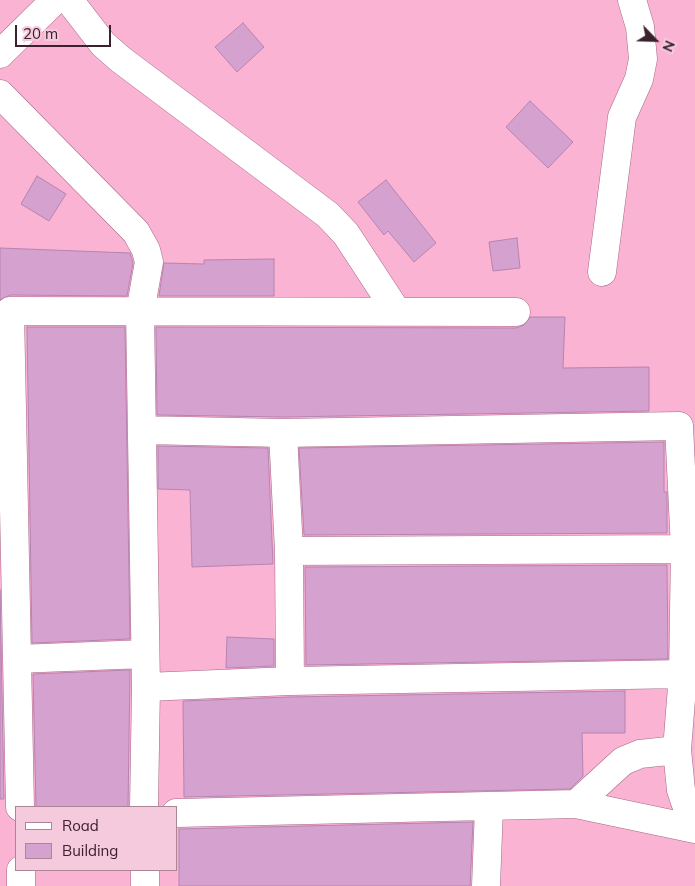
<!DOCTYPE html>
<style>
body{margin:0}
#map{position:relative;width:695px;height:886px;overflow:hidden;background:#fab3d3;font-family:Mulish,sans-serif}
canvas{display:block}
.legend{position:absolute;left:15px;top:806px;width:162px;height:65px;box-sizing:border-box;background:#f6cadd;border:1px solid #ab8697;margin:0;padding:6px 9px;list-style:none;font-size:15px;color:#3b202d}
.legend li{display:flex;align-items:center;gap:10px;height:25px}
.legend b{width:25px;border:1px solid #ab8697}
.north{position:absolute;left:630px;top:15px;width:50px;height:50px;-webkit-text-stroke:4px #f6cadd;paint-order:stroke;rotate:114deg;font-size:14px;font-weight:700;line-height:20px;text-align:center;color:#3b202d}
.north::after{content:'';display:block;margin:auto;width:18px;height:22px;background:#3b202d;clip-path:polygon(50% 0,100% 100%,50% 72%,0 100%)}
.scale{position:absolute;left:15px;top:25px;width:96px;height:22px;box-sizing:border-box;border:2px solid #3b202d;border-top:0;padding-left:6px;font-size:15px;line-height:18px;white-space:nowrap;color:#3b202d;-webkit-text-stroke:4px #f6cadd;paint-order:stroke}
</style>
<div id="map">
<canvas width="695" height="886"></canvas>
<ul class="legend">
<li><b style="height:6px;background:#fff"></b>Road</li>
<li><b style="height:14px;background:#d5a1ce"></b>Building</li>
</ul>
<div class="north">N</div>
<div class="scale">20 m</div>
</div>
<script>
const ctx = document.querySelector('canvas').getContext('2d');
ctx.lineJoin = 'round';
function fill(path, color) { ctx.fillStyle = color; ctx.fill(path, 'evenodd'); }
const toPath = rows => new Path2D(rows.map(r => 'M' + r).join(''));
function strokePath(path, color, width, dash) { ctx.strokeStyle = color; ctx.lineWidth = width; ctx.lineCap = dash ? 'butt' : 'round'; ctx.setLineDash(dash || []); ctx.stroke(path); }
const building = toPath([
 [243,23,264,47,237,72,215,47,243,23],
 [530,101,573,142,548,168,506,127,530,101],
 [37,176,66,194,49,221,21,204,37,176],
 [386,180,436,243,414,262,388,231,384,235,358,202,386,180],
 [517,238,520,268,493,271,489,242,517,238],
 [0,248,130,253,133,263,127,296,10,295,0,300,0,248],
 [274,259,274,296,159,296,164,263,204,264,204,260,274,259],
 [530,317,565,317,563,368,649,367,649,411,283,417,157,415,156,327,516,328,524,325,530,317],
 [27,327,125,327,130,639,32,643,27,327],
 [664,442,664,492,667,492,667,533,304,535,299,448,664,442],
 [158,446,268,448,273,564,192,567,190,490,158,489,158,446],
 [667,565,668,659,306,665,305,567,667,565],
 [0,590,4,799,0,799,0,590],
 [227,637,274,639,274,666,226,668,227,637],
 [130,670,128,807,36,807,33,674,130,670],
 [625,691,625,733,582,733,583,776,570,789,184,797,183,701,290,697,625,691],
 [473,822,470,886,179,886,179,829,473,822]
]);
fill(building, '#d5a1ce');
strokePath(building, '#b882b1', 1);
const street = toPath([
 [69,0,103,44,120,59,328,215,346,234,397,312],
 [0,54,55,0],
 [0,94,136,232,146,250,149,262,140,312,146,687,144,807],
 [602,272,622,117,639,79,643,59,640,27,632,0],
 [142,430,283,433,679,426,685,549,683,674,290,681,146,687],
 [283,433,289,551,290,681],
 [289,551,685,549],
 [17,659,144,654],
 [683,674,677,750,681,790,694,828],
 [576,804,623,761,640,754,677,750],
 [20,807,10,311,516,312],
 [176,813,576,804,695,829],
 [21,870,21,886],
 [145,870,145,886],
 [486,886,489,807]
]);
strokePath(street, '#a66684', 29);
strokePath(street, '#fff', 28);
</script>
